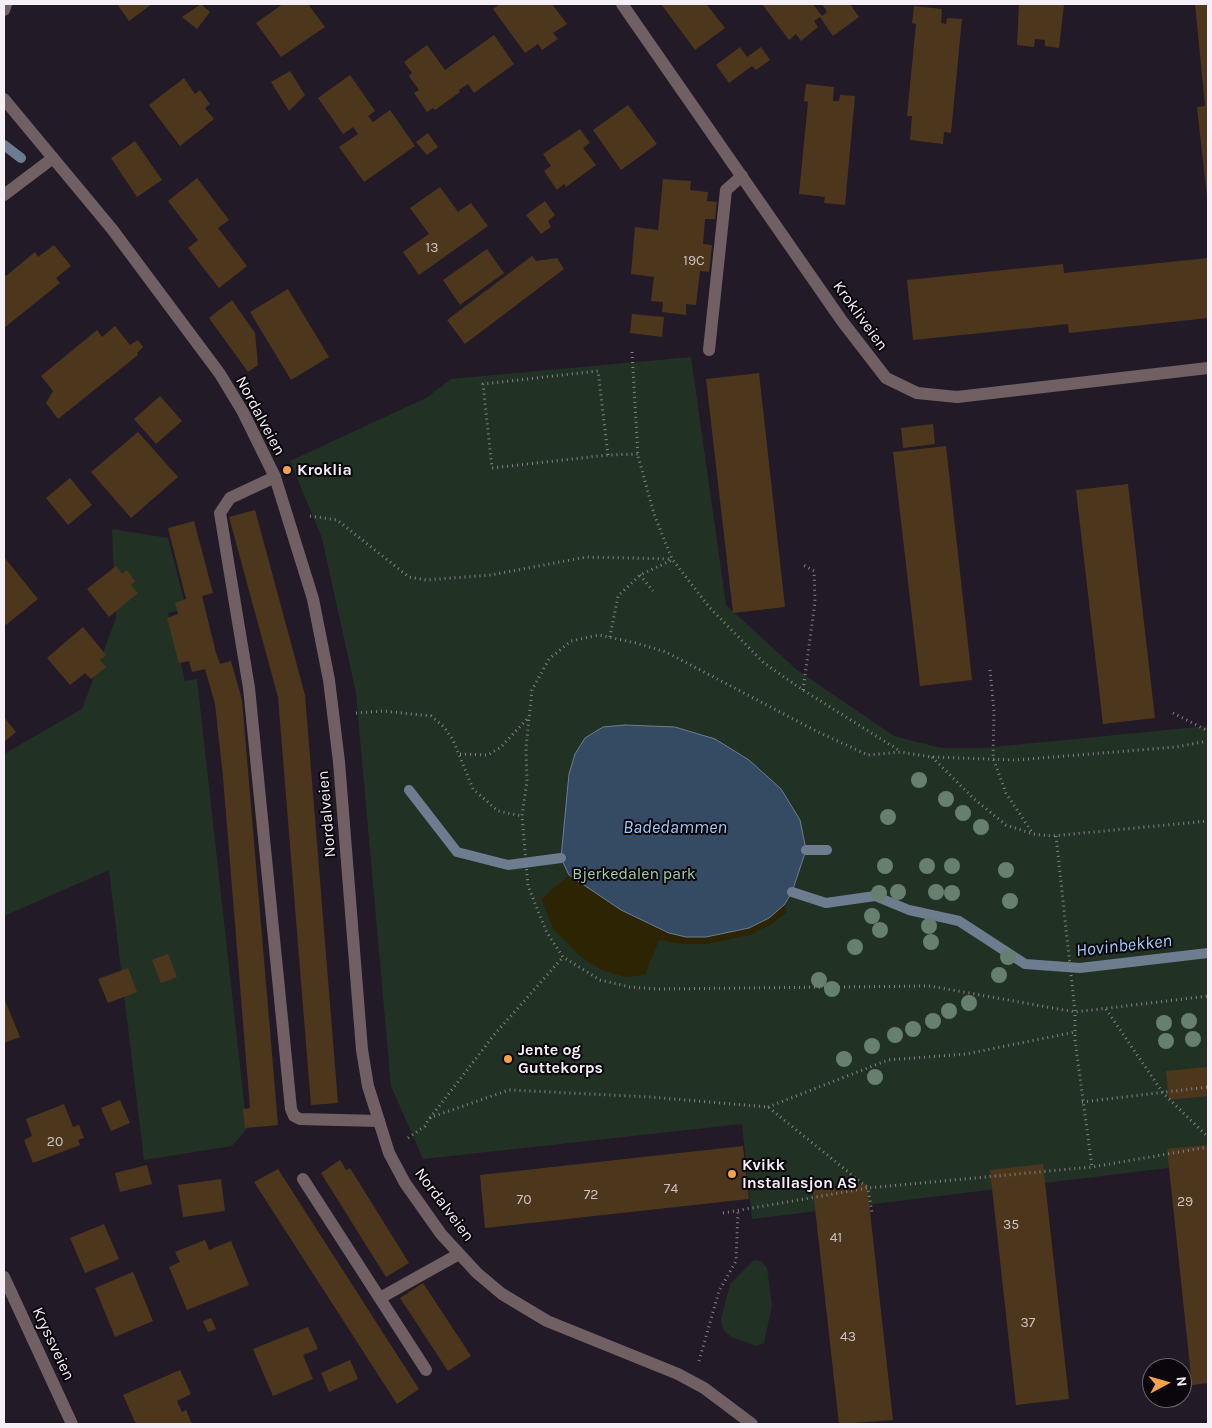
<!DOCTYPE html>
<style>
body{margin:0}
#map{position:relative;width:1212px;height:1428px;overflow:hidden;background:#231a27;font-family:Karla,sans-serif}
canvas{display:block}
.frame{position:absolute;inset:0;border:5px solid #f5eff8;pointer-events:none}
.north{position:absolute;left:1142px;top:1358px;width:50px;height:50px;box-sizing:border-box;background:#0a060c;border:1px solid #68636a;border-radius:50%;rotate:84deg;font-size:14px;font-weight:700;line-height:20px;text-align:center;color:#f5eff8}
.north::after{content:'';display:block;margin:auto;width:18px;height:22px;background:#f7a248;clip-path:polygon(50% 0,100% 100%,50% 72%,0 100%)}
</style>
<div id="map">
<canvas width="1212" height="1428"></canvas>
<div class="frame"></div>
<div class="north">N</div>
</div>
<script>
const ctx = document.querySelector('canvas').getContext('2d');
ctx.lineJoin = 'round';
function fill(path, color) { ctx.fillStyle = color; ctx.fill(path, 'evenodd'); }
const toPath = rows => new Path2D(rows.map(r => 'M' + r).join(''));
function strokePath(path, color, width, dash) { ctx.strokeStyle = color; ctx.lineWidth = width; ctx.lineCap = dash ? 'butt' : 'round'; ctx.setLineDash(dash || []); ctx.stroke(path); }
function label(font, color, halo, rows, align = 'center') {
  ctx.font = font + ' Karla,sans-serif'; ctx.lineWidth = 4; ctx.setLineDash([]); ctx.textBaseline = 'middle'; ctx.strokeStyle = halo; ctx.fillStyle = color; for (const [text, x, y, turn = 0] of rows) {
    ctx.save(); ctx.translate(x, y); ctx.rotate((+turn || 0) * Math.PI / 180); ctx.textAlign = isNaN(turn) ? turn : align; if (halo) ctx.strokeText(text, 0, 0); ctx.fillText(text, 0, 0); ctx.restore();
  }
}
fill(toPath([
 [691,357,726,605,797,670,894,736,941,748,983,748,1208,726,1208,1163,752,1219,742,1124,423,1159,391,1086,356,693,322,538,290,461,426,398,451,379],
 [112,529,168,538,186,608,168,613,185,681,197,679,247,1129,232,1146,144,1160,109,870,4,916,4,754,82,709,116,618],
 [754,1260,761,1261,767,1268,772,1306,764,1343,756,1346,731,1337,723,1329,721,1319,730,1284]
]), '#213225');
fill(toPath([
 [569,875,621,910,669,933,686,937,706,937,769,918,784,905,787,912,772,924,750,935,707,944,681,944,659,940,645,975,626,977,602,970,582,958,554,930,541,899]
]), '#2d2403');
const water = toPath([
 [625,725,675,727,715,739,749,760,781,789,800,820,806,850,792,892,784,905,769,918,749,928,706,937,686,937,669,933,621,910,569,875,561,858,569,774,575,754,585,738,603,727,625,725]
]);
fill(water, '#344b63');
strokePath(water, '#6e7c90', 1);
strokePath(toPath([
 [4,145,21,158],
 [409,790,457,852,508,865,561,858],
 [806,850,827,850],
 [792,892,826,903,875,896,909,910,959,921,1025,964,1080,968,1208,953]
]), '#6e7c90', 10);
fill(toPath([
 [117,4,152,4,129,21],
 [201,4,210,12,197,29,182,17],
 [283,4,308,4,325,27,281,57,256,23],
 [500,4,552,4,567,24,553,33,558,39,542,50,538,44,525,53,493,9],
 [661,4,710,4,707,5,725,28,695,50],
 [762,4,813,4,822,16,827,12,822,4,850,4,859,17,833,36,820,17,814,21,818,27,801,41,796,34,789,40],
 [1019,4,1064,4,1059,48,1045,46,1045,40,1035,39,1034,47,1017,45],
 [1195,4,1208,4,1208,206,1197,107,1205,106],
 [914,6,942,9,941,23,946,24,947,18,962,19,951,133,944,132,943,144,910,140,912,116,907,116,916,24,912,23],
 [494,35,514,64,474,93,468,84,459,90,460,92,435,110,433,108,427,112,414,93,419,90,409,76,412,73,404,62,427,45,445,70],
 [740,47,747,57,761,47,770,60,756,70,752,66,729,83,716,65],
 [290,71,305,95,289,111,271,82],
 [350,75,375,111,368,116,373,122,390,110,415,146,364,182,339,147,358,134,353,127,343,134,318,98],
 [184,78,195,94,200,90,210,104,205,108,214,119,180,146,149,105],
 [806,84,834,87,833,101,839,101,840,95,855,96,845,205,824,203,825,197,799,194,808,102,804,101],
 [628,105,657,144,621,170,593,130],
 [580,129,590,143,583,148,596,165,566,187,564,184,557,190,544,171,551,166,543,154],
 [428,133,438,147,427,155,416,142],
 [135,141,162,180,137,197,111,158],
 [197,178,229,220,218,228,247,266,219,288,188,248,198,240,168,201],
 [663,179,691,181,690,190,708,192,707,201,717,202,715,219,705,219,703,244,712,245,709,272,700,271,696,305,686,304,686,315,662,312,663,302,651,301,654,277,631,274,635,227,658,230],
 [440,187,458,212,471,203,488,226,419,275,403,252,429,234,410,208],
 [545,201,555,215,548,221,551,227,541,234,526,215],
 [54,245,71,266,56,278,60,283,4,328,4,272,6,276,35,252,38,257],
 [487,249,504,273,460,305,443,280],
 [532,256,536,261,557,258,564,269,465,344,447,320],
 [1208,258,1208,318,1069,333,1068,324,913,340,907,280,1063,264,1064,273],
 [288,289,329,357,291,380,250,312],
 [232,300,255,333,258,365,248,372,209,318],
 [632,314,664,317,662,337,630,333],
 [115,326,130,345,138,340,143,347,137,353,138,355,58,419,46,403,53,391,41,376,97,330,102,337],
 [759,373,785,607,733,613,706,379],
 [160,396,182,421,156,444,134,419],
 [933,424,935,444,903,448,901,428],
 [138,432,178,477,131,518,91,472],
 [946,446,972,680,920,686,893,452],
 [70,478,92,505,68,525,46,498],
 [1128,484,1155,718,1103,724,1076,490],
 [255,510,305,695,338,1103,311,1105,278,697,229,517],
 [194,521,213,593,202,596,216,653,220,664,231,661,242,700,278,1125,245,1128,243,1109,250,1108,223,777,215,704,205,669,192,672,189,661,179,663,167,618,178,614,175,603,186,599,168,528],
 [4,557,38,599,6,625,4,623],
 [116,566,122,574,127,570,135,581,131,585,138,593,109,617,87,589],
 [83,627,106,655,100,660,106,667,91,679,85,673,70,685,47,658],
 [4,717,16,732,4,742],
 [168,954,177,977,161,983,152,960],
 [128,968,137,992,108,1003,98,979],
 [4,998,20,1037,4,1043],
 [1208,1067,1208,1096,1169,1100,1166,1071],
 [120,1100,130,1123,111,1131,101,1108],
 [64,1104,73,1127,79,1125,84,1138,78,1140,80,1145,33,1163,24,1140,32,1136,26,1119],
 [1208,1145,1208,1383,1192,1385,1167,1149],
 [743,1146,749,1199,485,1228,480,1175],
 [340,1160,346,1170,350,1168,409,1263,386,1277,321,1173],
 [1043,1164,1069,1399,1016,1405,990,1170],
 [147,1165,152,1184,120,1192,115,1173],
 [278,1169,419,1389,397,1404,254,1182],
 [221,1179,225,1211,183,1217,178,1185],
 [867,1184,893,1420,839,1424,813,1190],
 [104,1224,119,1259,85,1273,70,1238],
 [205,1240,209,1250,231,1241,249,1285,187,1310,169,1267,180,1262,175,1252],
 [133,1272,153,1321,115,1337,95,1288],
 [423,1283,471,1356,448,1371,400,1298],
 [211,1318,216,1329,208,1332,203,1321],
 [308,1327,318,1349,303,1355,313,1379,273,1396,253,1349],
 [350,1360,358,1379,329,1392,321,1373],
 [180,1370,191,1394,177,1401,182,1412,186,1410,192,1424,136,1424,123,1395]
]), '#4c371d');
strokePath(toPath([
 [632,352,638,456,654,514,672,559,710,608,764,663,803,690,900,751],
 [608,455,598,371,483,384,492,468,608,455,638,454],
 [310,516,337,520,409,577,426,580,491,575,586,557,672,559],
 [640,575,653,591],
 [610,637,618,596,640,575,672,560],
 [990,670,994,711,993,758,1006,793,1033,834],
 [803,690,815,602,814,571,803,565],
 [356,713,383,711,431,716,444,727,453,740,473,789,498,811,522,816],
 [1173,713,1208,731],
 [1208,741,1176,747,1016,760,932,757,900,752,868,755,818,732,666,652,636,643,599,635,571,641,549,659,532,690,526,748,527,781,522,816,528,886,547,933,563,957,600,980,630,987,657,989,930,986,1075,1012,1208,996],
 [460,754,488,755,501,747,529,717],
 [932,757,973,798,1006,825,1033,834,1052,836,1208,821],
 [1056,836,1075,1012,1075,1040,1092,1167],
 [1106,1009,1163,1093,1208,1137],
 [1082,1102,1208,1087],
 [768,1107,888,1060,966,1054,1075,1032],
 [430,1118,494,1035,563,957],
 [408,1138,425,1126,429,1118,509,1090,650,1097,768,1107,868,1188,1092,1167,1208,1147],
 [723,1213,868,1188,872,1213],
 [699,1361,719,1291,736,1261,738,1211]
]), '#877f8a', 3, [1, 4]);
strokePath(toPath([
 [4,195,53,158],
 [709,350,726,190,742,176],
 [275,477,230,498,220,513,249,688,291,1109,294,1116,300,1119,379,1121],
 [303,1179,426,1370],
 [380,1298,459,1254]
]), '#716063', 12);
strokePath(toPath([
 [622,4,842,321,886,378,917,393,957,397,1208,368],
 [4,10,6,4],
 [4,1277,72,1424]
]), '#716063', 12);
strokePath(toPath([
 [4,99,112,229,220,374,243,412,275,477,313,599,329,680,339,762,362,1050,368,1086,389,1153,405,1183,441,1234,477,1273,502,1294,547,1321,678,1374,704,1388,752,1424]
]), '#716063', 12);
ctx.fillStyle = '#667f6e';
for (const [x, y] of [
 [919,780],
 [946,799],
 [963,813],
 [888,817],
 [981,827],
 [885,866],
 [927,866],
 [952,866],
 [1006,870],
 [898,892],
 [936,892],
 [879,893],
 [952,893],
 [1010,901],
 [872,916],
 [929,926],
 [880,930],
 [931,942],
 [855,947],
 [1008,957],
 [999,975],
 [819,980],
 [832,989],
 [969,1003],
 [949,1011],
 [933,1021],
 [1189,1021],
 [1164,1023],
 [913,1029],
 [895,1035],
 [1193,1039],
 [1166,1041],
 [872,1046],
 [844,1059],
 [875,1077]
]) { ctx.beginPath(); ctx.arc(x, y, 8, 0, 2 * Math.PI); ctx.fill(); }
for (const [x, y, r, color] of [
 [287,470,5,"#f7a248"],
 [508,1059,5,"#f7a248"],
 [732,1174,5,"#f7a248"]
]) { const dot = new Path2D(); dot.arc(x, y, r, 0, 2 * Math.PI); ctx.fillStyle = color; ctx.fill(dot); strokePath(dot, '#0a060c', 2); }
label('14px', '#cbc1c1', null, [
 ["13",432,248],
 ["19C",694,261],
 ["20",55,1142],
 ["74",671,1189],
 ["72",591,1195],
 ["70",524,1200],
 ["29",1185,1202],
 ["35",1011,1225],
 ["41",836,1238],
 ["37",1028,1323],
 ["43",848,1337]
]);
label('16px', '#f5eff8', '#0a060c', [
 ["Krokliveien",860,316,54],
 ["Nordalveien",260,416,62],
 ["Nordalveien",327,814,-95],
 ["Nordalveien",444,1205,53],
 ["Kryssveien",53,1344,65]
]);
label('bold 16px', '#f5eff8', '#0a060c', [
 ["Kroklia",297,470],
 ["Jente og",518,1050],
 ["Guttekorps",518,1068],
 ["Kvikk",742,1165],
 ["Installasjon AS",742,1183]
], 'left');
label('16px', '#9dd1a8', '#0a060c', [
 ["Bjerkedalen park",634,874]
]);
label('italic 18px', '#a0cbf8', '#0a060c', [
 ["Badedammen",675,828],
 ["Hovinbekken",1124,946,-6]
]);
</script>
